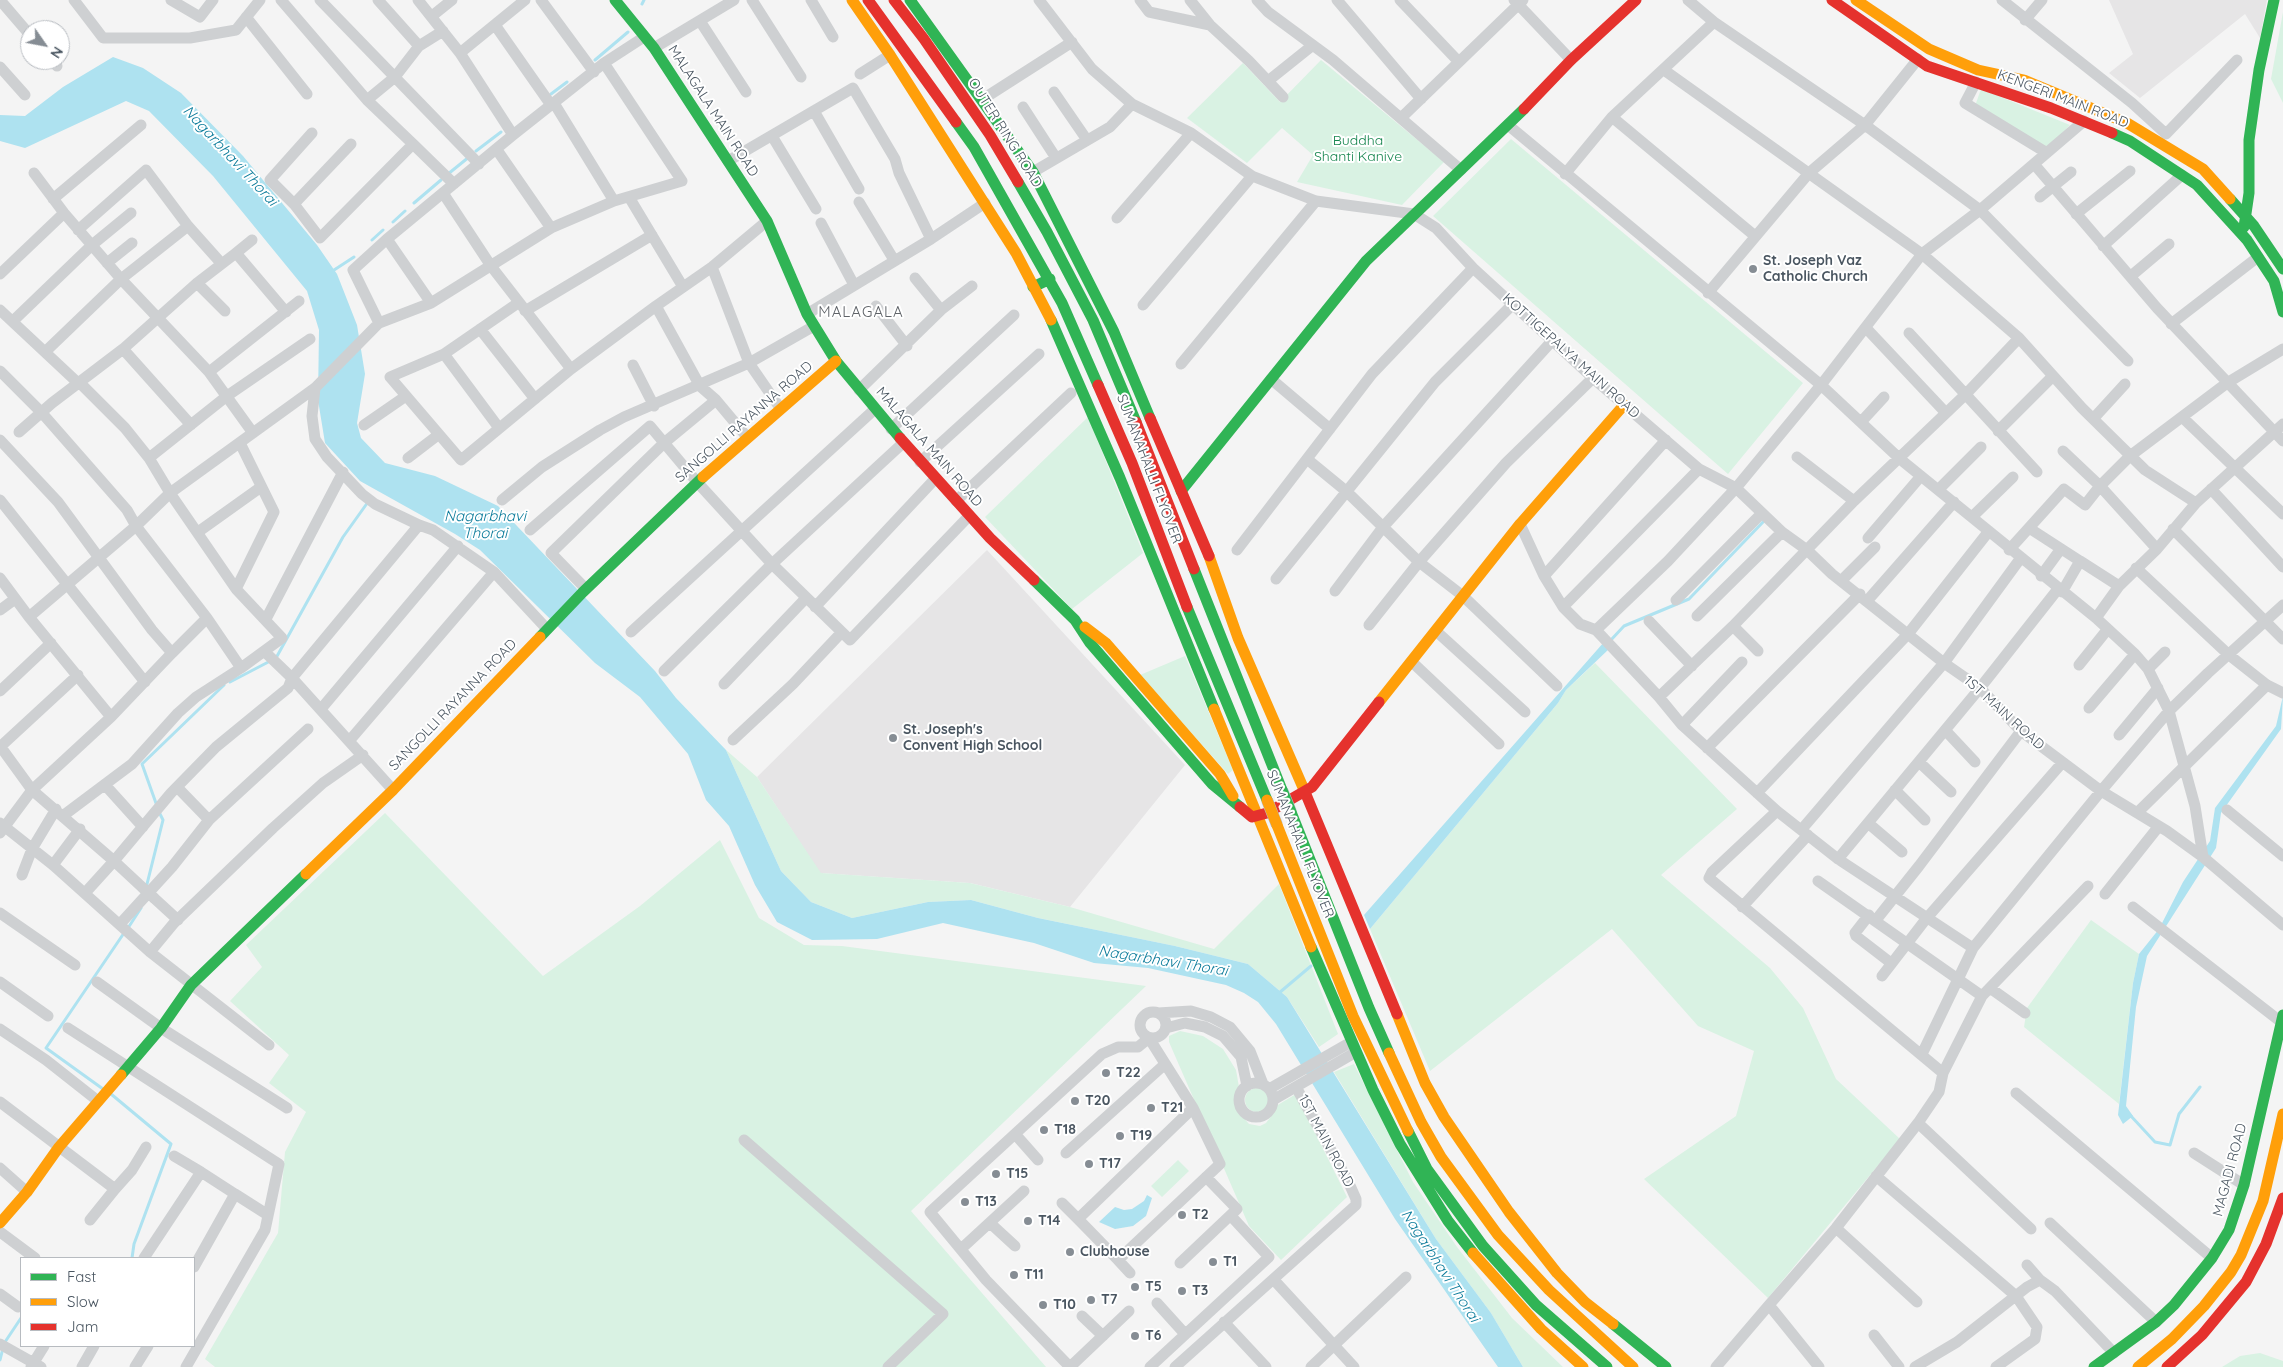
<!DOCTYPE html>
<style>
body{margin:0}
#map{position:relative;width:2283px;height:1367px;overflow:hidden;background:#f4f4f4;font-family:Quicksand,sans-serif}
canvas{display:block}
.legend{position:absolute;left:20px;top:1257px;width:175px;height:90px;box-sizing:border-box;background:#fff;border:1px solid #b7bbc0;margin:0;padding:6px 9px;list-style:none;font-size:15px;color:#4a5661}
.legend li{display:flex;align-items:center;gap:10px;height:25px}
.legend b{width:25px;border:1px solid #b7bbc0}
.north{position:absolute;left:20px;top:20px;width:50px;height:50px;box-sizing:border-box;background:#fff;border:1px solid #b7bbc0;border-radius:50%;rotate:123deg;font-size:14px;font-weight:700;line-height:20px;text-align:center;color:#4a5661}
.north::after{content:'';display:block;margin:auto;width:18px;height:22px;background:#868d94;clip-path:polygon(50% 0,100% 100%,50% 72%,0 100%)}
</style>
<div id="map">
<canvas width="2283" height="1367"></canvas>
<ul class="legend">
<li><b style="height:6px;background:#30b455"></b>Fast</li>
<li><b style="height:6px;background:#ff9f0a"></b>Slow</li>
<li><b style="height:6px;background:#e5322d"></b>Jam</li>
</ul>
<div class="north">N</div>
</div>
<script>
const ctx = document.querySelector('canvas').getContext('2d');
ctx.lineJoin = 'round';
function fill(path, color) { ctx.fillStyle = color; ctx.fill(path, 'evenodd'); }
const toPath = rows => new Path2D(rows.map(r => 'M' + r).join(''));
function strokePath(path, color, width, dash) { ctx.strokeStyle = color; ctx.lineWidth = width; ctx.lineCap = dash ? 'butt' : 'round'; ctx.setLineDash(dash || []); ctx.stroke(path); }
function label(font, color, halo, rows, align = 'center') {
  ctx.font = font + ' Quicksand,sans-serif'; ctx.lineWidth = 4; ctx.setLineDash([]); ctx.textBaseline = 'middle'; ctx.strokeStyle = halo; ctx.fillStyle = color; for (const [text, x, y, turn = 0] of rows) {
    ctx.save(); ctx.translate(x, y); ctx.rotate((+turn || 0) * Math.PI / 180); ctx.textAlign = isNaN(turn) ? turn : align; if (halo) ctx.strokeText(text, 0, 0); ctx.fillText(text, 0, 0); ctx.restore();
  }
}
fill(toPath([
 [2109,0,2267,0,2260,38,2245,14,2140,98,2109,73,2133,54],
 [987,550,1185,765,1070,907,970,883,820,873,757,777]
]), '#e6e5e6');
fill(toPath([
 [2283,12,2283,103,2271,79],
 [1321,60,1444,162,1402,205,1297,182,1313,155,1282,128,1247,163,1187,118,1243,63,1280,102],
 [1981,89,2070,125,2048,148,1975,106],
 [1511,139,1803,383,1728,474,1433,216],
 [1088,417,1143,553,1072,609,985,517],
 [1185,656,1233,770,1228,774,1140,675],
 [1595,663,1737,809,1661,875,1770,968,1803,1008,1836,1079,1900,1139,1768,1298,1644,1179,1736,1116,1754,1051,1698,1026,1612,929,1430,1071,1370,929,1558,703,1566,690],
 [726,750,757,777,821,873,970,883,1070,907,1214,949,1279,884,1338,1034,1319,1047,1287,997,1248,964,1175,946,1038,918,971,900,928,902,852,918,811,902,781,871],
 [385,813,543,976,640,906,720,840,759,918,804,945,842,946,1146,986,911,1211,1046,1367,215,1367,205,1359,278,1233,285,1152,306,1112,269,1083,289,1055,230,1001,262,967,246,945],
 [2091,920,2139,954,2133,983,2119,1104,2024,1027,2027,1008],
 [1180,1031,1203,1036,1223,1049,1236,1070,1239,1087,1234,1101,1236,1109,1249,1124,1260,1126,1266,1123,1275,1111,1276,1106,1296,1094,1347,1197,1281,1260,1249,1226,1169,1042,1169,1036],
 [1354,1064,1413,1182,1457,1247,1512,1318,1563,1367,1523,1367,1491,1313,1436,1239,1334,1072],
 '1245 1100a12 12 0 1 1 24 0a12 12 0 1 1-24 0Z',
 [1178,1160,1189,1171,1162,1197,1151,1186],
 [2260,1353,2283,1361,2283,1367,2222,1367,2240,1356]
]), '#d9f2e3');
fill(toPath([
 [113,57,143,68,181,93,243,156,317,245,337,274,357,325,365,374,357,423,361,438,385,463,435,476,498,506,655,671,676,698,726,750,781,871,811,902,852,918,928,902,971,900,1038,918,1175,946,1248,964,1287,997,1436,1239,1491,1313,1523,1367,1498,1367,1395,1219,1276,1024,1258,1002,1244,993,1226,985,1148,968,1094,963,1034,943,943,923,877,939,812,940,777,922,755,885,729,826,706,800,688,754,640,697,595,663,480,550,455,534,360,481,325,443,318,400,319,330,307,291,213,176,149,111,126,101,25,148,0,141,0,115,25,116,63,87],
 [1604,642,1609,649,1566,690,1558,703,1370,929,1364,915],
 [2283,696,2281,729,2221,813,2216,848,2147,956,2136,1007,2126,1106,2133,1116,2123,1124,2118,1115,2133,983,2139,954,2159,929,2183,882,2210,841,2215,808,2276,726],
 [1147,1195,1152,1198,1146,1216,1133,1226,1115,1229,1099,1222,1115,1207,1124,1210,1132,1209,1144,1201]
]), '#aee2f0');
strokePath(toPath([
 [642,4,644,0],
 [595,60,628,32],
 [551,94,567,82],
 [476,151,501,132],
 [448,174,469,157],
 [414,203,441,180],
 [393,222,405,211],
 [372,240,383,230],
 [331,272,354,257],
 [1610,641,1624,626,1689,599,1764,521],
 [230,682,276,658,343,537,368,502],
 [157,806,142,764,224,685],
 [146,888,163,820,159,812],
 [128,928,141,908],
 [1279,993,1311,966],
 [103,1089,46,1048,124,933],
 [111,1094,171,1144,134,1244,132,1258],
 [2130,1115,2155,1142,2170,1145,2179,1114,2200,1087],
 [5,1342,21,1318],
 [0,1360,3,1348]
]), '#aee2f0', 3);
strokePath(toPath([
 [0,0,30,35],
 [74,0,103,38,190,38,236,30,260,0],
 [171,0,200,17,213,0],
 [281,0,367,100,413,144,320,238,294,204,270,180,312,133],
 [320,0,479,164],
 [378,0,419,46],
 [418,0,460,53,513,135],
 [541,0,594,72],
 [752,0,801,77],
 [811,0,833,37],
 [1039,0,1092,69,1132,104,1191,133,1252,176,1316,201,1414,214,1436,228,1473,268,1593,378,1699,469,1736,488,1782,532,1807,550,1832,574,1944,663,1980,688,2021,731,2101,791,2167,831,2203,857,2283,925],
 [1140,0,1149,12,1210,25],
 [1190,0,1210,25,1249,61,1283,97],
 [1257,0,1268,12,1333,60,1461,170],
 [1337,0,1421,99],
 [1400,0,1458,61],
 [1514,0,1571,60],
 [1688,0,1714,22,1865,125,1980,210,2128,361],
 [2002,0,2132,103,2166,134,2237,60],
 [432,16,452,0],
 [246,17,307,94],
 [2025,20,2042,0],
 [700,21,746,92],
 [495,25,551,105],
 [654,48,734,0],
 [460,53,525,0],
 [51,60,57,66],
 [0,67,25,95],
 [1664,70,1922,254,2019,338,2082,408,2145,470,2196,503,2157,549,2119,586,2096,618],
 [860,74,890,55],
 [1268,81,1313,45],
 [1976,82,1965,103,2047,153],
 [1054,92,1087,140],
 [983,99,1072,42],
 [367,100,395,77,419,46,443,31],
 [554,103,614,201],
 [1023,107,1056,158],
 [814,111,859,189],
 [1612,117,1755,236],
 [1401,118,1523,0],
 [1508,125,1821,385,1900,459,2096,618,2135,654,2148,669,2169,711,2195,806,2203,857],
 [772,136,816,209],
 [413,144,454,184],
 [497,150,551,228],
 [728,161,853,88,895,159,899,173,931,239,985,203],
 [2034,164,2157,308,2283,441],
 [1033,172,1110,127,1132,104],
 [34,173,64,213,121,279,209,372,253,433],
 [1565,174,1612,117,1714,22],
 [443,193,491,266,571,369],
 [629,197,683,287],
 [2040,197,2071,172],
 [53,199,141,125],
 [859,202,894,260],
 [294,204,351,144],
 [2076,214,2130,171],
 [1117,218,1191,133],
 [821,223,854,285],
 [78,230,146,170,188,226,221,263],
 [387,239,431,303],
 [2103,246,2182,175],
 [236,253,252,240],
 [107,263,132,243],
 [712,267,749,363,780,408],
 [0,274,64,213],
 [2131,276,2169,244],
 [915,278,941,310],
 [197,283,225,311],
 [1708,293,1809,173,1865,125,1918,59],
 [518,303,444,354,390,377,461,460,571,369,656,306,712,267,767,221],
 [1143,305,1252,176],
 [656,306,700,386,716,400],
 [876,306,907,346],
 [0,310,78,383],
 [525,311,652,235],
 [807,314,931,239],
 [13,321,92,245,131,213],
 [379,323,353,270,387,239,513,135,604,63,644,37],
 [2171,324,2258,257],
 [1866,328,1946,413],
 [480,329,535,399],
 [1909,333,2037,472],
 [123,349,191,425],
 [45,352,121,279,188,226],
 [444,354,499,428],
 [1181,364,1316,201],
 [633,365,654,406],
 [0,371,42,413,127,510,136,526,207,618,172,653],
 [209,372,299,301],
 [1271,379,1330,429],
 [79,382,125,428,149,458,170,493,236,589,282,638,241,668],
 [315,388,312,416,315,439,327,457,362,494,375,504,419,525],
 [859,390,941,310,972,286],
 [2182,417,2283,514],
 [2093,419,2125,384],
 [1861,422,1884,397],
 [364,425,406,396],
 [891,429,1014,315],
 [1998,431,2053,376],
 [19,432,52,403,123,349,197,283,236,253,286,312],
 [0,440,58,502,152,630,172,653,111,717,32,790,0,833],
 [1797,457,1854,501],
 [149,458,227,396,310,339],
 [408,458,438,435],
 [1307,459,1346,491,1419,562,1463,596,1557,686],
 [920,462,1039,354],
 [1939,489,1981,447],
 [2211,489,2283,567],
 [0,500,145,682],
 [502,500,542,467,600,430,624,417,749,363,814,326],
 [956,501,1071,393],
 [2196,503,2283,424],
 [1972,517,2013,477],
 [1520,524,1544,576,1563,607,1580,624,1596,630,1659,697,1682,725,1777,811,1712,872,1709,878,1943,1073,1939,1092,1918,1123,1836,1228,1769,1305,1819,1367],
 [2029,528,2080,561,2062,592],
 [2173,529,2283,639],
 [530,530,650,426,697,482,772,564,850,640,969,516],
 [198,532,261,487],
 [1868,538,1921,476],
 [2157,549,2100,486,2130,456,2227,383,2283,349],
 [1237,550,1372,374,1473,268],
 [2009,550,2064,489,2085,505,2100,486,2063,451],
 [2080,561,2119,586],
 [2136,568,2229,655,2267,685,2283,693],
 [494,572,546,628],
 [1544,576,1666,440],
 [2041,576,2060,550],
 [0,578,29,617,111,717],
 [1276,579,1435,382,1514,303],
 [1841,581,1875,547],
 [236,589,274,512,240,443],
 [586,589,551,553,664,443,716,400,747,437],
 [1335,591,1383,527,1552,341],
 [1676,600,1762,513],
 [1867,601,1954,502],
 [815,607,935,479],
 [1563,607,1699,469],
 [0,610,15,599],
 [1697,616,1782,532],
 [29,617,136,526,170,493,315,388,379,323,431,303,551,228,614,201,682,181,604,63],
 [266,619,343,472],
 [1649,621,1692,666],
 [1369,625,1419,562,1506,463,1593,378],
 [1733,626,1758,651],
 [1596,630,1668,561,1736,488,1821,385,1922,254,1980,210,2084,121],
 [1436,631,1525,712],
 [631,632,875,409],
 [1412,662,1499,744],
 [2079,665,2107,630],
 [2148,669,2165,652],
 [664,671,772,564,903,443],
 [724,684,806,598],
 [0,691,51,643],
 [1659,697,1733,626,1854,501,1966,394,2019,338],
 [2089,708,2135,654],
 [321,709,458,546],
 [1682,725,1742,662],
 [1945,730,1975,762],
 [2119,735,2158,688],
 [350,740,494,572,433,530,419,525,292,678,393,790],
 [733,740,793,684,841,633],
 [0,746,32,790,114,861,171,793,216,747,288,688,292,678,265,652],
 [0,747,78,675],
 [1707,748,1860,594],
 [1919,762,1951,792],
 [106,786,143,827],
 [177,787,209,820],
 [1895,790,1925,820],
 [1757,793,1908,634,1989,531],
 [2227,810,2283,856],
 [1777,811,1838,859,1973,948,2101,791,2169,711,2208,673,2283,605],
 [2137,813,2267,685],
 [64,815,132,764,178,713,196,697,241,668,207,618],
 [0,823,53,865,150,952,269,1045],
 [1868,823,1902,852],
 [1802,829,1944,663,2020,559],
 [1838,859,1980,688,2058,589],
 [53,865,80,829],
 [22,875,32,849,56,809],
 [1818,881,1982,996],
 [85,893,114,861,143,888],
 [2105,894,2159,826],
 [154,898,178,920],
 [1742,907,1808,835],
 [2133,907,2281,1022],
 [0,913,75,965],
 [1869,915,1855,933,1856,936,1891,963],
 [1876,920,1919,866,2021,731],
 [120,924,172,867,209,820,308,729],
 [150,952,174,923,273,828,323,783,363,755],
 [1882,976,1926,919,2062,763],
 [0,982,48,1016],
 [97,982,161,1028,287,1108],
 [1990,988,2025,1013],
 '1140 1025a13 13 0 1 1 26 0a13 13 0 1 1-26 0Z',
 [1158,1013,1191,1011,1211,1017,1230,1027,1250,1051,1263,1084],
 [68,1028,279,1164,265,1230,186,1367],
 [1166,1028,1185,1023,1205,1027,1223,1036,1241,1057,1247,1086],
 [0,1029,46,1060,98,1101],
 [1922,1054,1973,948],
 [1943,1073,1982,996,2088,886],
 '1239 1100a17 17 0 1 1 34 0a17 17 0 1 1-34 0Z',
 [1269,1089,1351,1042],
 [2016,1093,2212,1258],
 [1273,1100,1356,1052],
 [0,1102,115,1189,132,1170,146,1147],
 [1918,1123,2031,1229],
 [1015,1134,1038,1160],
 [744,1140,943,1314,888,1367],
 [1066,1153,1164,1065],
 [2194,1153,2244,1185],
 [0,1168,27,1192],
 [1876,1176,2016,1296,2037,1327,2035,1339,1996,1367],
 [235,1194,268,1215],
 [1062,1203,1078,1219,1118,1260,1220,1164,1193,1108,1078,1219],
 [90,1220,115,1189],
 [990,1223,1015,1246],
 [2050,1223,2156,1322],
 [1836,1228,1917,1302],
 [0,1232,35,1258],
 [961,1249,1024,1191],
 [144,1258,201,1172,174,1156],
 [1118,1260,1130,1273],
 [1180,1263,1237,1209,1206,1177],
 [2027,1265,2040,1280],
 [194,1267,235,1194,201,1172],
 [1274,1280,1354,1367],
 [0,1294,18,1307],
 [1157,1303,1185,1334],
 [1082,1316,1103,1336],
 [1224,1322,1266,1367],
 [1874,1335,1899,1367],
 [0,1344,41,1367],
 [31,1367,44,1346],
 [82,1367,94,1346],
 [135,1367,148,1346],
 [1070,1367,986,1280,930,1212,1102,1054,1118,1047,1138,1047,1149,1038,1193,1108],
 [1070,1367,1129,1311],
 [1150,1367,1269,1257,1231,1216],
 [1175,1367,1356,1205,1356,1199,1348,1181,1296,1087],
 [1311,1367,1406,1277],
 [1716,1367,1769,1305],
 [1915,1367,1957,1342,2027,1287,2040,1280,2055,1291,2114,1353]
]), '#ced0d2', 11);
strokePath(toPath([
 [615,0,654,48,767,221,807,314,836,361,900,438],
 [910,0,1033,172,1114,332,1150,418],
 [956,122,974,147,1062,303,1098,385],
 [2112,133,2130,141,2197,185,2247,240,2274,281,2283,312],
 [1018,182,1047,232,1093,320,1136,422],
 [2230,199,2254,226,2283,269],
 [2244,227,2249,193,2249,140,2259,70,2274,0],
 [1033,287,1050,279],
 [1051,320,1120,478,1214,709],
 [1181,491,1366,261,1524,109],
 [1194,569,1282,790],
 [1034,580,1075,620,1090,643,1212,784,1240,807],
 [1187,607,1267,800],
 [540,637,583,592,703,477],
 [1291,812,1369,1008,1389,1053],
 [1311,947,1373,1090,1400,1144,1448,1221,1473,1253],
 [121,1075,161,1028,191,985,306,874],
 [1408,1131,1427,1169,1483,1246,1536,1305,1607,1367],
 [1613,1324,1666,1367],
 [2094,1367,2156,1322,2174,1305,2212,1258,2229,1230,2244,1185,2283,1015]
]), '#30b455', 11);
strokePath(toPath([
 [852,0,890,55,1016,253,1051,320],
 [1856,0,1929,49,1978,70,2024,80,2127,123,2203,169,2230,199],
 [703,477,836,361],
 [1209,556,1238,638,1305,792],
 [1085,627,1106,643,1220,774,1233,796],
 [1379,702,1520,524,1624,405],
 [1214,709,1311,947],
 [1277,825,1353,1016,1408,1131],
 [306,874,393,790,540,637],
 [1397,1014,1425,1083,1444,1117,1509,1212,1557,1273,1585,1302,1613,1324],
 [1389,1053,1421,1122,1441,1157,1498,1235,1549,1290,1633,1367],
 [0,1223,27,1192,59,1147,121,1075],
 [1473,1253,1541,1329,1583,1367],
 [2138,1367,2172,1339,2204,1306,2231,1272,2241,1255,2263,1201,2283,1114]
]), '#ff9f0a', 11);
strokePath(toPath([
 [868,0,956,122],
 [894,0,924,39,990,135,1018,182],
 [1832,0,1927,66,2051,108,2112,133],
 [1524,109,1571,60,1636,0],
 [1098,385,1132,463,1187,607],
 [1150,418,1209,556],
 [1136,422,1194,569],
 [900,438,990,538,1034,580],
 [1305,792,1397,1014],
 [1240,807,1252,817,1267,813,1312,787,1379,702],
 [2167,1367,2202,1335,2246,1282,2266,1244,2283,1198]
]), '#e5322d', 11);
const fastBridge = toPath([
 [1282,790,1291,812]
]);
const slowBridge = toPath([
 [1267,800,1277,825]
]);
strokePath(fastBridge, '#b9bec3', 12, []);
strokePath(slowBridge, '#b9bec3', 12, []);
strokePath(toPath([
 [143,888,154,898]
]), '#ced0d2', 11);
strokePath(fastBridge, '#30b455', 11);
strokePath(slowBridge, '#ff9f0a', 11);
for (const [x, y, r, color] of [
 [1753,269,5,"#868d94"],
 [893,738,5,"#868d94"],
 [1106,1073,5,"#868d94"],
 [1075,1101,5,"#868d94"],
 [1151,1108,5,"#868d94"],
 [1044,1130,5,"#868d94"],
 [1120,1136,5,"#868d94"],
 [1089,1164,5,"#868d94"],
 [996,1174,5,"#868d94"],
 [965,1202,5,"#868d94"],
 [1182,1215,5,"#868d94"],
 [1028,1221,5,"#868d94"],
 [1070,1252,5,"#868d94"],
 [1213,1262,5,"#868d94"],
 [1014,1275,5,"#868d94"],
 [1135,1287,5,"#868d94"],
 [1182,1291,5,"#868d94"],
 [1091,1300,5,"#868d94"],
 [1043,1305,5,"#868d94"],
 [1135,1336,5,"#868d94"]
]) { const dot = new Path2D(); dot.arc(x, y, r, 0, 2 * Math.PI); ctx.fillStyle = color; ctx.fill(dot); strokePath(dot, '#fff', 2); }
label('14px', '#4a5661', '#fff', [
 ["KENGERI MAIN ROAD",2063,99,21],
 ["MALAGALA MAIN ROAD",713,111,57],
 ["OUTER RING ROAD",1005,133,58],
 ["KOTTIGEPALYA MAIN ROAD",1571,356,42],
 ["SANGOLLI RAYANNA ROAD",744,422,-41],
 ["MALAGALA MAIN ROAD",929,447,49],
 ["SUMANAHALLI FLYOVER",1149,469,69],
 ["SANGOLLI RAYANNA ROAD",453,705,-46],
 ["1ST MAIN ROAD",2004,713,42],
 ["SUMANAHALLI FLYOVER",1300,844,68],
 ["1ST MAIN ROAD",1326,1141,62],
 ["MAGADI ROAD",2230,1170,-75]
]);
label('14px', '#17864f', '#fff', [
 ["Buddha",1358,141],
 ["Shanti Kanive",1358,157]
]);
label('bold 14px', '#4a5661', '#fff', [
 ["St. Joseph Vaz",1763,261],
 ["Catholic Church",1763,277],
 ["St. Joseph's",903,730],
 ["Convent High School",903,746],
 ["T22",1116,1073],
 ["T20",1085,1101],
 ["T21",1161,1108],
 ["T18",1054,1130],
 ["T19",1130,1136],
 ["T17",1099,1164],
 ["T15",1006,1174],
 ["T13",975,1202],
 ["T2",1192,1215],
 ["T14",1038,1221],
 ["Clubhouse",1080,1252],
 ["T1",1223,1262],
 ["T11",1024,1275],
 ["T5",1145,1287],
 ["T3",1192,1291],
 ["T7",1101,1300],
 ["T10",1053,1305],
 ["T6",1145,1336]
], 'left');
label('italic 15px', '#0c7c9b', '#fff', [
 ["Nagarbhavi Thorai",230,156,47],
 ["Nagarbhavi",485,516],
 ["Thorai",485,533],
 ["Nagarbhavi Thorai",1163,961,9],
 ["Nagarbhavi Thorai",1440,1266,57]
]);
ctx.letterSpacing = '1px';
label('15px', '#5f6368', '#fff', [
 ["MALAGALA",861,312]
]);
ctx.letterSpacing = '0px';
</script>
